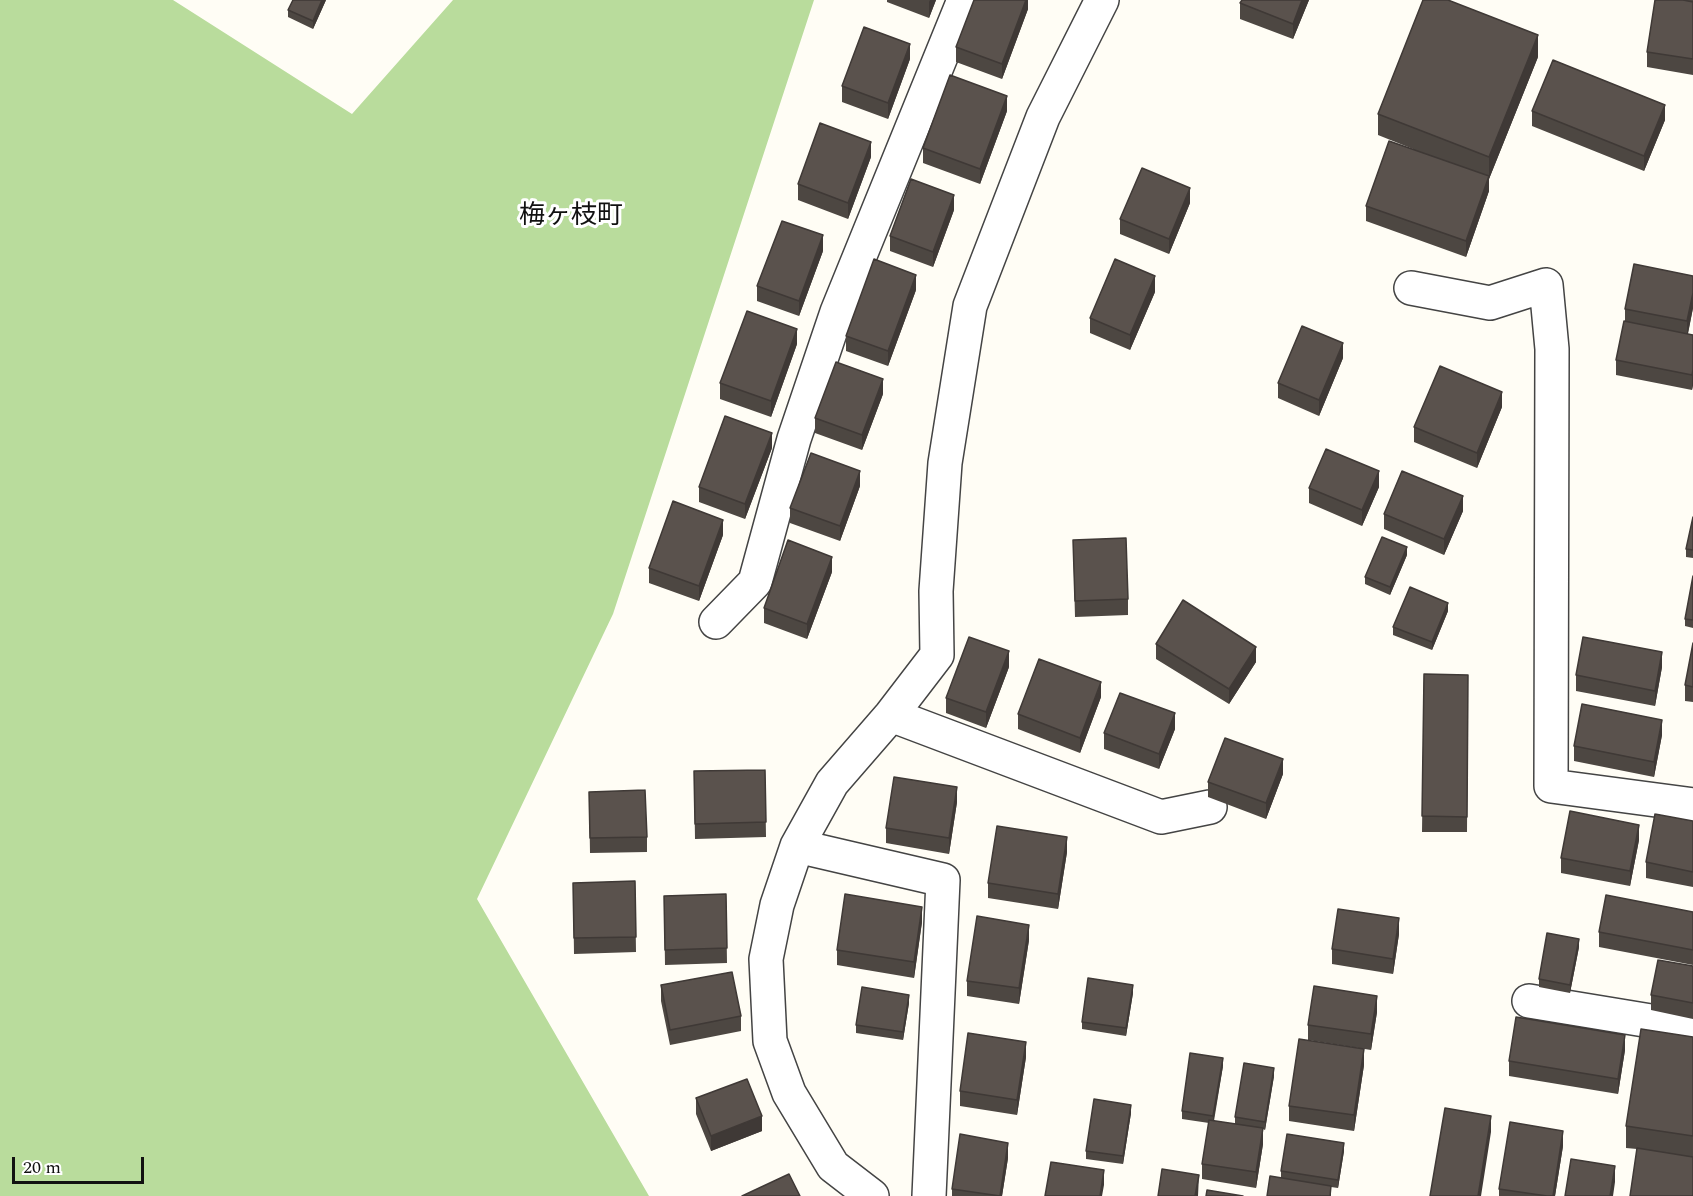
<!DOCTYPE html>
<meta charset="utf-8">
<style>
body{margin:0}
#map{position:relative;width:1693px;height:1196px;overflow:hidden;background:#fffdf5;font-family:Spectral,serif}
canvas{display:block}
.scale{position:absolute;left:12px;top:1157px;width:132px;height:27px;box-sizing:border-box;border:3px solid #111;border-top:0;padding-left:8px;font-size:18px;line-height:21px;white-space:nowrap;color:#111;-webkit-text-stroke:4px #fff;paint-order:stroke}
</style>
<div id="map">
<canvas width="1693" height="1196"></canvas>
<div class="scale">20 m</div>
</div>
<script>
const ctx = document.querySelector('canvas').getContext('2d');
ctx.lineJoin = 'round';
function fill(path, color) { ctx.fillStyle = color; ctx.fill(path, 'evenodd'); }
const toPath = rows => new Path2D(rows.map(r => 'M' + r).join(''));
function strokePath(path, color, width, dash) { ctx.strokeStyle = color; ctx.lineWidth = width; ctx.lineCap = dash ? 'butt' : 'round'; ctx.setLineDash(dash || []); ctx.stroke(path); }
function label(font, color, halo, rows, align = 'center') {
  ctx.font = font + ' Spectral,"Noto Sans JP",serif'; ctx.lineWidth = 6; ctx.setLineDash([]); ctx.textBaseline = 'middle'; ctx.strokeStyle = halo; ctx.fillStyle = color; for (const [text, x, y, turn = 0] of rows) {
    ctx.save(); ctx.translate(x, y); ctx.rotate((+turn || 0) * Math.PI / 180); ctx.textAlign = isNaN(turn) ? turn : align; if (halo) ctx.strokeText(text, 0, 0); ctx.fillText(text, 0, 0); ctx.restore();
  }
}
fill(toPath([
 [0,0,173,0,352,114,453,0,814,0,613,614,477,899,649,1196,0,1196]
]), '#b9dc9c');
const minor = toPath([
 [1411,288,1490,303,1546,285,1552,349,1551,786,1693,805],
 [716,622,755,582,794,439,837,312,964,0],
 [891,715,1161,817,1210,807],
 [797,846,943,880,929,1196],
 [1529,1001,1693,1028],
 [872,1196,833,1166,789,1093,770,1041,766,959,777,905,797,846,832,783,891,715,937,655,936,591,945,463,970,306,1043,117,1102,0]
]);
strokePath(minor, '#444', 36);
strokePath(minor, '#fff', 33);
fill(toPath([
 [326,0,313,29,288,17,288,10],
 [887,0,936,0,929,18,887,2],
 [1028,0,1028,9,1002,79,956,62,956,47],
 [1309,0,1293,39,1240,19,1240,3],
 [1655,0,1693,0,1693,75,1647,67,1647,52],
 [1538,57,1489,179,1489,191,1466,257,1366,221,1366,206,1413,149,1378,135,1378,114],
 [910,59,888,119,842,102,842,86],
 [1007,111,980,184,923,163,923,148],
 [1532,111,1665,120,1644,171,1532,126],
 [871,157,848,219,798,200,798,184],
 [1190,203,1169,254,1120,234,1120,219],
 [954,210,933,267,890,251,890,236],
 [823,251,799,316,757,301,757,286],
 [1693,276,1693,308,1688,334,1693,335,1693,385,1692,390,1616,375,1616,360,1625,321,1625,309],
 [916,290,888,366,846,351,846,336],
 [1155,292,1130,350,1090,333,1090,318],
 [797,344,771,417,720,399,720,383],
 [1343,358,1319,416,1278,398,1278,383],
 [883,394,862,450,815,433,815,418],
 [1502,407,1477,468,1414,442,1414,427],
 [772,448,745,519,699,502,699,487],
 [860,486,840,541,790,523,790,508],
 [1379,487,1362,526,1309,503,1309,488],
 [1463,511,1444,555,1384,529,1384,514],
 [1693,517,1693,558,1686,557,1686,549],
 [723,535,699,601,649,583,649,568],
 [1073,540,1128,599,1128,615,1075,617],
 [1407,555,1390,595,1365,584,1365,577],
 [832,572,807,639,764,623,764,608],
 [1693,576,1693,628,1685,626,1685,619],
 [1448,611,1432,650,1393,635,1393,627],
 [1693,643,1693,702,1685,701,1685,685],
 [1156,644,1256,662,1229,704,1156,659],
 [1009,667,986,728,946,713,946,698],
 [1662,667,1655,706,1576,691,1576,675],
 [1424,674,1468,675,1467,832,1422,832],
 [1101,697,1080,753,1018,729,1018,714],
 [1175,729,1159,769,1104,749,1104,733],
 [1662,735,1654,777,1574,761,1574,746],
 [765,770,766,837,695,839,694,771],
 [1283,774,1266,819,1208,797,1208,782],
 [589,792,647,837,647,852,590,853],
 [957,802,949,854,886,843,886,828],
 [1693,821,1693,887,1646,878,1646,862],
 [1639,840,1630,886,1561,873,1561,858],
 [1067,852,1058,909,988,898,988,883],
 [635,881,636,952,574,954,573,883],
 [726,894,727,963,665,965,664,896],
 [1693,912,1693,965,1599,947,1599,932],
 [922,922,914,978,837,965,837,950],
 [1399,934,1393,974,1332,964,1332,949],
 [1029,940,1019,1004,967,996,967,981],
 [1579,947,1570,993,1539,987,1539,979],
 [1693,966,1693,1019,1651,1010,1651,995],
 [661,985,741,1016,741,1031,670,1045,661,1001],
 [1133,993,1126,1036,1082,1029,1082,1022],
 [909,1003,903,1040,856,1033,856,1025],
 [1377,1012,1371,1050,1308,1040,1308,1025],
 [1693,1037,1693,1196,1637,1149,1626,1148,1626,1126],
 [1625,1050,1618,1094,1509,1076,1509,1061],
 [1026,1057,1017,1115,960,1106,960,1091],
 [1364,1065,1354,1131,1289,1121,1289,1106],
 [1223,1066,1214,1121,1235,1124,1235,1117,1274,1076,1265,1130,1263,1129,1263,1144,1256,1188,1202,1179,1202,1164,1209,1123,1182,1119,1182,1111],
 [696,1098,762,1131,711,1151,696,1114],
 [1131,1113,1123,1164,1086,1159,1086,1151],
 [1563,1146,1555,1196,1499,1196,1499,1189],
 [1344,1151,1338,1188,1331,1187,1331,1196,1281,1178,1281,1171],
 [1008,1158,1002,1196,952,1196,952,1189]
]), '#4d4742');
fill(toPath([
 [322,0,326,0,313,29,313,21],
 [930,0,936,0,929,18,929,2],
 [1026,0,1028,0,1028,9,1002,79,1002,64],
 [1302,0,1309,0,1293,39,1293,24],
 [1538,35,1538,57,1489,179,1489,191,1466,257,1466,241,1489,176,1489,157],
 [910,44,910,59,888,119,888,103],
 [1007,96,1007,111,980,184,980,169],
 [1665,105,1665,120,1644,171,1644,156],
 [871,142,871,157,848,219,848,203],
 [1190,188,1190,203,1169,254,1169,239],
 [954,195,954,210,933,267,933,252],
 [823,235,823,251,799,316,799,301],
 [916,275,916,290,888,366,888,351],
 [1155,276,1155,292,1130,350,1130,335],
 [1693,293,1693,308,1687,337,1687,321],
 [797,329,797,344,771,417,771,401],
 [1343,343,1343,358,1319,416,1319,400],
 [1693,370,1693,385,1692,390,1692,375],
 [883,379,883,394,862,450,862,435],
 [1502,392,1502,407,1477,468,1477,453],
 [772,433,772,448,745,519,745,504],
 [860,471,860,486,840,541,840,526],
 [1379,471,1379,487,1362,526,1362,510],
 [1463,496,1463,511,1444,555,1444,539],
 [723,520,723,535,699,601,699,586],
 [1407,547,1407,555,1390,595,1390,587],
 [832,557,832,572,807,639,807,624],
 [1448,603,1448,611,1432,650,1432,642],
 [1256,647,1256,662,1229,704,1229,689],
 [1009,651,1009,667,986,728,986,712],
 [1662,652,1662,667,1655,706,1655,691],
 [1101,682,1101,697,1080,753,1080,738],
 [1175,713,1175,729,1159,769,1159,754],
 [1662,720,1662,735,1654,777,1654,762],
 [1283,759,1283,774,1266,819,1266,803],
 [957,787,957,802,949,854,949,838],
 [1639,825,1639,840,1630,886,1630,871],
 [1067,837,1067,852,1058,909,1058,894],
 [922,907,922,922,914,978,914,962],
 [1399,918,1399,934,1393,974,1393,959],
 [1029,925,1029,940,1019,1004,1019,988],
 [1579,939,1579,947,1570,993,1570,985],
 [1133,985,1133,993,1126,1036,1126,1028],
 [909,995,909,1003,903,1040,903,1032],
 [1377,996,1377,1012,1371,1050,1371,1034],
 [1625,1035,1625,1050,1618,1094,1618,1079],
 [1026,1042,1026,1057,1017,1115,1017,1100],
 [1364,1049,1364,1065,1354,1131,1354,1115],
 [1223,1058,1223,1066,1213,1123,1213,1116],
 [1274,1068,1274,1076,1265,1130,1265,1122],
 [1131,1105,1131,1113,1123,1164,1123,1156],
 [762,1116,762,1131,711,1151,711,1136],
 [1491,1116,1491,1132,1481,1196,1478,1196],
 [1263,1128,1263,1144,1256,1188,1256,1172],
 [1563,1131,1563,1146,1555,1196,1553,1196],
 [1008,1143,1008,1158,1002,1196,1000,1196],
 [1344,1143,1344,1151,1338,1188,1338,1180],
 [1615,1166,1615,1182,1613,1196,1610,1196],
 [1104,1170,1104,1185,1102,1196,1100,1196],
 [1199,1175,1198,1196,1195,1196]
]), '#3f3936');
const building = toPath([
 [293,0,322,0,313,21,288,10,293,0],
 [974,0,1026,0,1002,64,956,47,974,0],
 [1242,0,1302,0,1293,24,1240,3,1242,0],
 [1423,0,1448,0,1538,35,1489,157,1378,114,1423,0],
 [1655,0,1683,0,1693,2,1693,59,1647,52,1655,0],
 [864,27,910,44,888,103,842,86,864,27],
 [1553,60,1665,105,1644,156,1532,111,1553,60],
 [950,75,1007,96,980,169,923,148,950,75],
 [820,123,871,142,848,203,798,184,820,123],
 [1389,141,1489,176,1466,241,1366,206,1389,141],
 [1142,168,1190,188,1169,239,1120,219,1142,168],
 [911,179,954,195,933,252,890,236,911,179],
 [782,221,823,235,799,301,757,286,782,221],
 [874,259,916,275,888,351,846,336,874,259],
 [1115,259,1155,276,1130,335,1090,318,1115,259],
 [1634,264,1693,276,1693,293,1687,321,1625,309,1634,264],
 [747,311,797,329,771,401,720,383,747,311],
 [1624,321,1693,335,1693,370,1692,375,1616,360,1624,321],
 [1302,326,1343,343,1319,400,1278,383,1302,326],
 [836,362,883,379,862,435,815,418,836,362],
 [1440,366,1502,392,1477,453,1414,427,1440,366],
 [725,416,772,433,745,504,699,487,725,416],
 [1326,449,1379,471,1362,510,1309,488,1326,449],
 [811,453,860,471,840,526,790,508,811,453],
 [1402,471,1463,496,1444,539,1384,514,1402,471],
 [673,501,723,520,699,586,649,568,673,501],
 [1693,517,1693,550,1686,549,1693,517],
 [1382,537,1407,547,1390,587,1365,577,1382,537],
 [1126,538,1128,599,1075,601,1073,540,1126,538],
 [788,540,832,557,807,624,764,608,788,540],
 [1693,576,1693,620,1685,619,1693,576],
 [1410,587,1448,603,1432,642,1393,627,1410,587],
 [1183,600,1256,647,1229,689,1156,644,1183,600],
 [969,637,1009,651,986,712,946,698,969,637],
 [1583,637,1662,652,1655,691,1576,675,1583,637],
 [1693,643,1693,687,1685,685,1693,643],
 [1039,659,1101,682,1080,738,1018,714,1039,659],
 [1424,674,1468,675,1467,817,1422,816,1424,674],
 [1120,693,1175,713,1159,754,1104,733,1120,693],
 [1582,704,1662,720,1654,762,1574,746,1582,704],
 [1225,738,1283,759,1266,803,1208,782,1225,738],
 [765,770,766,822,695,824,694,771,765,770],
 [894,777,957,787,949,838,886,828,894,777],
 [645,790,647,837,590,838,589,792,645,790],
 [1570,811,1639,825,1630,871,1561,858,1570,811],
 [1655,814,1693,821,1693,872,1646,862,1655,814],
 [997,826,1067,837,1058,894,988,883,997,826],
 [635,881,636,937,574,938,573,883,635,881],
 [726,894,727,948,665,950,664,896,726,894],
 [845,894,922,907,914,962,837,950,845,894],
 [1606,895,1693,912,1693,950,1599,932,1606,895],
 [1338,909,1399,918,1393,959,1332,949,1338,909],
 [977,916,1029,925,1019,988,967,981,977,916],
 [1547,933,1579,939,1570,985,1539,979,1547,933],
 [1658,960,1693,966,1693,1003,1651,995,1658,960],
 [732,972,741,1016,670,1030,661,985,732,972],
 [1088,978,1133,985,1126,1028,1082,1022,1088,978],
 [1314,986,1377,996,1371,1034,1308,1025,1314,986],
 [862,987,909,995,903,1032,856,1025,862,987],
 [1516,1017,1625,1035,1618,1079,1509,1061,1516,1017],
 [1641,1029,1693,1037,1693,1136,1626,1126,1641,1029],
 [968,1033,1026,1042,1017,1100,960,1091,968,1033],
 [1299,1039,1364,1049,1354,1115,1289,1106,1299,1039],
 [1190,1053,1223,1058,1213,1116,1182,1111,1190,1053],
 [1244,1063,1274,1068,1265,1122,1235,1117,1244,1063],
 [747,1079,762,1116,711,1136,696,1098,747,1079],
 [1094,1099,1131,1105,1123,1156,1086,1151,1094,1099],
 [1445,1108,1491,1116,1478,1196,1430,1196,1445,1108],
 [1209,1120,1263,1128,1256,1172,1202,1164,1209,1120],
 [1510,1122,1563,1131,1553,1196,1547,1196,1499,1189,1510,1122],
 [960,1134,1008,1143,1000,1196,952,1189,960,1134],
 [1287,1134,1344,1143,1338,1180,1281,1171,1287,1134],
 [1637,1148,1693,1157,1693,1196,1630,1196,1637,1148],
 [1571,1159,1615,1166,1610,1196,1565,1196,1571,1159],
 [1051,1162,1104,1170,1100,1196,1045,1196,1051,1162],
 [1162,1169,1199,1175,1195,1196,1158,1196,1162,1169],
 [789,1174,800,1196,742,1196,789,1174],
 [1270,1176,1331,1186,1330,1196,1267,1196,1270,1176],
 [1207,1190,1243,1196,1206,1196,1207,1190]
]);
fill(building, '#5a524d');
strokePath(building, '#3f3936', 1.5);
label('26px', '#111', '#fff', [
 ["梅ヶ枝町",571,218]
]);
</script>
